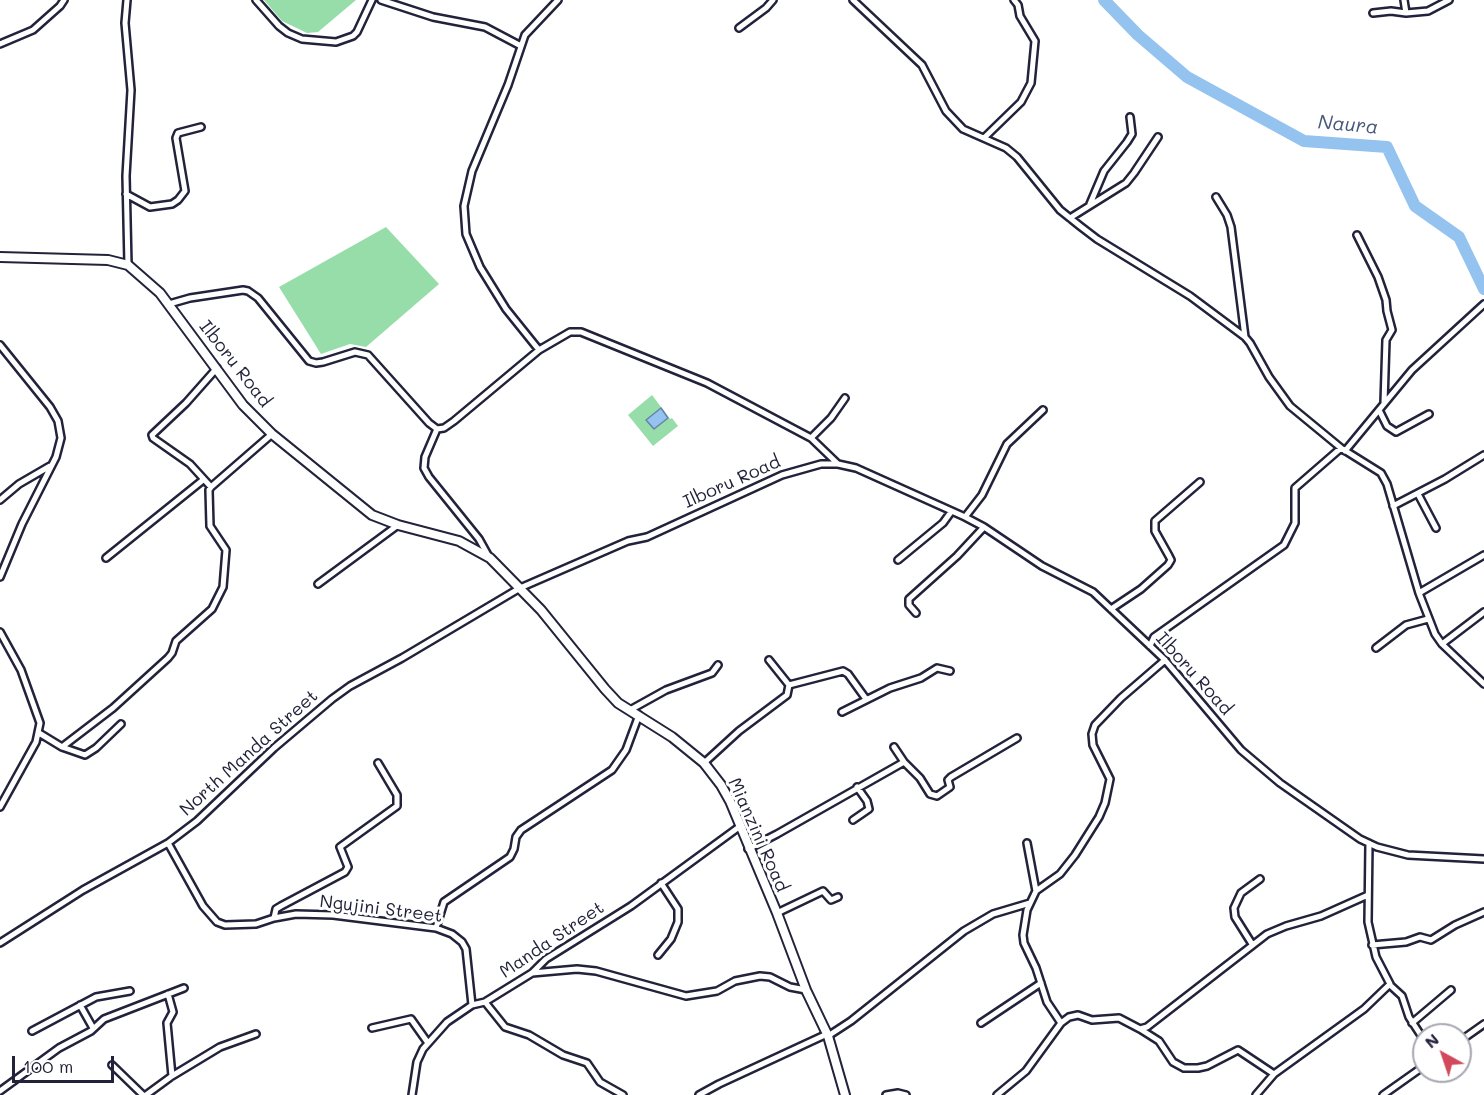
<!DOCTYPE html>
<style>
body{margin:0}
#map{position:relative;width:1484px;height:1095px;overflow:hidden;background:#fff;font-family:Mali,sans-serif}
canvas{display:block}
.north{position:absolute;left:1412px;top:1023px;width:60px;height:60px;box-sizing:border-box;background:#fff;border:2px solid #a7a7b1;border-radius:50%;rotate:320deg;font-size:16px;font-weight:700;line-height:24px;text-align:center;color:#22223b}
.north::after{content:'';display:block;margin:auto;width:21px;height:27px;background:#d1495b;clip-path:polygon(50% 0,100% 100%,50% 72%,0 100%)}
.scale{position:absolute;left:12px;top:1056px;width:102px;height:27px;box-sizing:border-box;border:3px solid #22223b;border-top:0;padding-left:8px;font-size:18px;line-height:21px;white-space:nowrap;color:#22223b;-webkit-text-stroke:4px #fff;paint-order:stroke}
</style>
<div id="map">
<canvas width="1484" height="1095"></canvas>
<div class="north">N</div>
<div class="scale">100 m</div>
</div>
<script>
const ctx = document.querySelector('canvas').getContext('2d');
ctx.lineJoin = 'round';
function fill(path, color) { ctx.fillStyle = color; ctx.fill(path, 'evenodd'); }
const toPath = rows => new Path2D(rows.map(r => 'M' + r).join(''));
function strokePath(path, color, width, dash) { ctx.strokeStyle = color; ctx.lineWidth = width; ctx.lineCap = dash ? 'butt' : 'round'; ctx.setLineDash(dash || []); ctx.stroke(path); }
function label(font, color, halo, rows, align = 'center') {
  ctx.font = font + ' Mali,sans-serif'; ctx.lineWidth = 6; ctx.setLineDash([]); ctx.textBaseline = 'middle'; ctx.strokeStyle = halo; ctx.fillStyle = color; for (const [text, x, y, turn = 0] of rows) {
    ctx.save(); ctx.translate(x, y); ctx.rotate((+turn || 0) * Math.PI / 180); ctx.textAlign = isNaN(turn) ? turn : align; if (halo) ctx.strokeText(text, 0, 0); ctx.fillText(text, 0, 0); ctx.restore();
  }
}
fill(toPath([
 [264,0,356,0,318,32,307,33,282,21],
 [386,227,439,284,366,347,350,344,321,354,279,287],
 [652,395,670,419,672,418,678,426,653,446,628,415]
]), '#97ddaa');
const water = toPath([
 [661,408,668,418,654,429,646,420,661,408]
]);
fill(water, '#93c3ee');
strokePath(water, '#6683a6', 1.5);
strokePath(toPath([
 [1104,0,1138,35,1187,77,1304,141,1387,147,1415,206,1459,237,1484,289]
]), '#93c3ee', 12);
const street = toPath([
 [127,0,125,23,131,90,126,176,128,265],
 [256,0,279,26,288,33,302,39,336,42,353,36,357,32,372,0],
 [381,0,433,17,485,27,521,46],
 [853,0,922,65,946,111,963,129,1006,148,1017,157,1060,210,1080,226,1097,239,1190,296,1245,337,1250,343,1269,377,1290,406,1341,448,1381,473,1387,484,1419,593,1435,634,1442,644,1484,684],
 [1404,0,1406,13],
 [1373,13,1391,11,1406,13,1428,11,1449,0],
 [739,28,766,8,773,0],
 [0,44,33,30,60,6,64,0],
 [985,137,1021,102,1031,83,1035,41,1020,16,1018,5,1014,0],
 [126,194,150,207,172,204,178,200,185,191,176,138,178,133,201,127],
 [1216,197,1227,215,1231,227,1245,337],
 [1090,204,1104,171,1127,142,1132,134,1130,117],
 [1070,218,1126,183,1134,173,1158,137],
 [1357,235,1378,277,1386,300,1387,311,1392,330,1386,340,1384,403],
 [169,304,190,298,243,290,248,291,258,298,309,361,316,363,323,362,355,352,368,355,429,423,437,429,444,428,454,421,539,350,570,332,581,332,707,383,811,438,838,464],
 [0,345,50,407,58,421,61,438,56,457,22,524,0,577],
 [539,350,506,309,480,267,466,234,464,206,472,171,508,85,525,35,558,0],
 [1379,410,1387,426,1396,432,1429,414],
 [437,429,425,457,424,468,429,477,479,539,489,557],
 [811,438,831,418,845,398],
 [1345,451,1412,370,1484,304],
 [211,487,190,464,153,438,152,435,186,403,217,368],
 [1418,494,1436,528],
 [0,500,19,484,50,466],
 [1393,506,1445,479,1484,455],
 [965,517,982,495,1007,444,1043,410],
 [106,558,203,480],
 [898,560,943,523,951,512],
 [318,584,398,525],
 [1419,593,1484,555],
 [1111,609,1141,589,1168,565,1171,560,1169,556,1155,531,1155,521,1200,482],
 [916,613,909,605,909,599,957,556,984,527],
 [0,632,21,670,40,723,36,742,0,807],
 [1442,644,1484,612],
 [1150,646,1154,637,1284,545,1295,523,1295,488,1341,448],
 [1376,648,1406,625,1428,619],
 [789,685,843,671,848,674,866,699],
 [630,710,666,690,712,673,718,665],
 [842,712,890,688,921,678,937,668,950,671],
 [39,733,62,747,85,755,96,748,121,724],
 [62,747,113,708,168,658,172,653,176,641,212,609,223,587,226,550,210,526,209,490,211,487,272,434],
 [894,747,904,762,920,778,930,794,937,796,950,787,948,780,951,777,1017,738],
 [704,763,739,731,787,695,789,685,769,660],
 [853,820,869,809,867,801,857,787],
 [168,843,203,906,217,922,225,925,256,924,274,918,296,914,333,915,436,928,452,934,462,942,466,949,472,1005],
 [1027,843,1036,891],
 [748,849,777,834,904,762],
 [777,913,823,891,831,900,838,897],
 [274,918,276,909,281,906,345,872,348,867,340,847,397,806,397,795,378,763],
 [436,928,444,902,510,857,514,849,516,837,521,830,612,770,626,750,639,715],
 [0,943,83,890,168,843,197,821,274,748,332,699,350,686,402,658,520,588,628,541,647,537,782,475,821,464,838,464,856,468,965,517,984,527,1042,566,1093,592,1165,660,1241,750,1280,783,1360,839,1377,847,1408,855,1484,859],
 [1252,944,1235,917,1234,908,1241,893,1260,879],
 [1372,945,1406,942,1420,937,1431,940,1455,925,1484,912],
 [658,955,671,939,678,922,678,909,661,883],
 [532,973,577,969,596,971,686,996,717,991,735,981,760,976,770,977,790,987,806,990],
 [1390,985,1402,996,1409,1017,1424,1040],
 [168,994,173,1012,167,1023,172,1076],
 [485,1002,505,1027,529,1035,563,1055,587,1063,600,1082,623,1095],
 [80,1005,93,1028],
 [981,1023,1041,983],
 [1061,1023,1047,1002,1036,968,1024,943,1023,935,1027,910,1036,891,1060,874,1075,855,1099,817,1105,803,1110,779,1093,745,1092,734,1095,725,1121,698,1165,660],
 [1412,1023,1451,990],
 [372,1028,411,1019,428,1043],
 [1140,1029,1159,1041,1173,1062,1184,1068,1198,1068,1207,1066,1238,1050,1274,1074,1364,1009,1390,984,1376,957,1368,922,1369,843],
 [32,1031,96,997,130,991],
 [828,1036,851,1021,964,931,993,914,1030,903],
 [1460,1041,1484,1024],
 [112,1065,143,1095],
 [0,1091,59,1048,91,1031,104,1019,184,988],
 [146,1095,172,1076,220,1047,256,1034],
 [412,1095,417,1062,423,1049,447,1022,472,1005,485,1002,532,973,546,959,631,906,739,827],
 [699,1095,719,1084,827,1034],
 [886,1095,898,1093,906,1095],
 [997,1095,1026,1071,1061,1023,1069,1017,1078,1015,1092,1020,1119,1018,1140,1029,1147,1027,1267,934,1286,926,1321,916,1368,895],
 [1256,1095,1274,1074],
 [1383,1095,1424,1066]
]);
const secondary = toPath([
 [0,257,108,260,128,265,160,293,243,405,272,434,372,515,398,525,459,541,490,558,541,610,605,689,618,703,672,737,704,763,721,785,730,801,777,913,806,990,828,1036,845,1095]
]);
strokePath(street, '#22223b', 10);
strokePath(secondary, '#22223b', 12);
strokePath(street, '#fff', 5);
strokePath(secondary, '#fff', 8);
label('18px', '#22223b', '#fff', [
 ["Ilboru Road",235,364,52],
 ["Ilboru Road",732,482,-24],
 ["Ilboru Road",1194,674,48],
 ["North Manda Street",249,753,-42],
 ["Mianzini Road",758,835,66],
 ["Ngujini Street",381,909,7],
 ["Manda Street",552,940,-34]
]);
label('italic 20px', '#4a5a7a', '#fff', [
 ["Naura",1348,125,5]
]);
</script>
